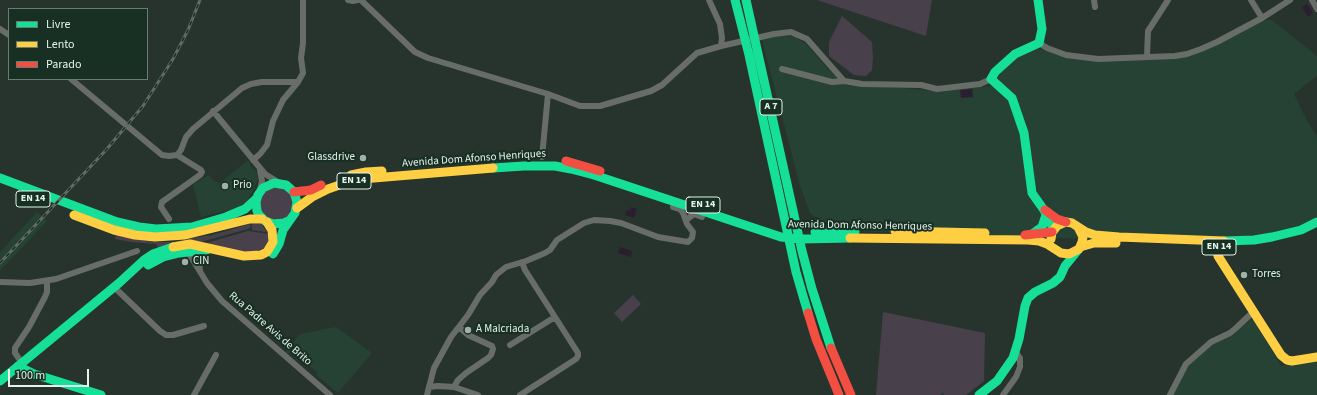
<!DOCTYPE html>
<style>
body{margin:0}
#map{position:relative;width:1317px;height:395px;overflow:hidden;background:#27342d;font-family:"Source Sans 3",sans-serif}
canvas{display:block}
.legend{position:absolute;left:8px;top:8px;width:140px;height:72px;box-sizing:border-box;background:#182f24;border:1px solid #6a7d74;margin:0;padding:5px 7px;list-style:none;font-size:12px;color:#e5f2eb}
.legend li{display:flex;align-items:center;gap:8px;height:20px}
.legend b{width:20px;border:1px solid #6a7d74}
.scale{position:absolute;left:8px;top:369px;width:81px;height:18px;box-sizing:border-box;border:2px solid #e5f2eb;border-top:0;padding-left:5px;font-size:12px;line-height:14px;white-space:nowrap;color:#e5f2eb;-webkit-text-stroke:3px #182f24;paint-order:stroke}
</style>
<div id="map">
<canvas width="1317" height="395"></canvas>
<ul class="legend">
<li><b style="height:5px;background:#16e098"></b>Livre</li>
<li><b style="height:5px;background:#ffcf43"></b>Lento</li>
<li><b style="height:5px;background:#f24e42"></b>Parado</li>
</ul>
<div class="scale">100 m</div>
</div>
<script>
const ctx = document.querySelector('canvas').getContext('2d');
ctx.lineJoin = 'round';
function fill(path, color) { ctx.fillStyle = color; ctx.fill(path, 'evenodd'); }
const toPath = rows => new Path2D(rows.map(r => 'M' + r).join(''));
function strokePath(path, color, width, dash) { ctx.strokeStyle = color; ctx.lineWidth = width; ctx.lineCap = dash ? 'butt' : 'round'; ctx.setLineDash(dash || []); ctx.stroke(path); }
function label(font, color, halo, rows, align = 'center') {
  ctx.font = font + ' "Source Sans 3",sans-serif'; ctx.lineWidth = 4; ctx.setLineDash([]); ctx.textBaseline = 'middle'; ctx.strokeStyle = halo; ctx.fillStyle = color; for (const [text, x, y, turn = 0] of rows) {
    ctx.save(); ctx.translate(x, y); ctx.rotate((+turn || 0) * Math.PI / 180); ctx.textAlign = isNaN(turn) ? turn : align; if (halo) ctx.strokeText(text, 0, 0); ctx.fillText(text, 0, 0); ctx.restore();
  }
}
fill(toPath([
 [1264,20,1272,20,1317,56,1317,76,1294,94,1307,121,1317,137,1317,225,1298,234,1170,241,985,236,852,231,839,229,823,222,810,213,800,186,762,40,775,37,787,36,795,37,799,40,806,44,830,71,846,85,903,88,930,91,993,86,996,75,1017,56,1037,48,1067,57,1161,58,1225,40],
 [248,160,252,169,256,171,258,179,254,189,249,198,244,204,234,209,201,217,193,184,209,175,214,181,220,183],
 [37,212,47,221,0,271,0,252],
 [1251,319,1254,320,1281,366,1317,361,1317,395,1172,395,1185,369,1213,343,1238,330],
 [336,327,372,353,338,393,316,375,318,373,291,351,287,355,285,353,300,334]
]), '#254234');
fill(toPath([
 [817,0,932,0,926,36],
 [842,16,872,42,873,58,872,70,866,76,854,75,829,56,829,42],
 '260 204a17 17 0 1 1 34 0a17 17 0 1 1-34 0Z',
 [250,224,251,227,248,229,204,241,158,248,156,244,131,242,115,239,116,235,153,242,174,242,209,235,209,236],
 [252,224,261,224,268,232,265,232,252,230],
 [248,231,269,234,270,239,266,247,253,253,206,243],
 [633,295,641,304,622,322,614,313],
 [883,312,985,333,984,381,966,395,944,395,943,393,940,395,876,395]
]), '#48404b');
fill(toPath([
 [1307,4,1313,13,1308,17,1302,7],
 [972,89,973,97,961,98,960,90],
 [631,207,637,209,634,218,625,215,627,210,630,211],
 [620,247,632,251,631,257,618,253]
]), '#2c1e31');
strokePath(toPath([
 [348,0,353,1,358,0],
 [361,0,415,52,428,58,548,94,580,106,600,106,651,91,662,85,697,53,721,46,774,34,791,32,807,39,844,81,862,84,921,85,937,89,980,84,991,79],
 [709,0,720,24,722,38,721,46],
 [1094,0,1095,7],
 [1251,0,1262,18],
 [1312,0,1317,9],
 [0,29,9,35],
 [1039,43,1047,48,1066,55,1098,59,1175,56,1187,54,1201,49,1217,42,1262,18,1290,0],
 [1147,56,1148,31,1168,0],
 [782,69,832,82,844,81],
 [71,79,162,155,169,156,177,155,201,170,202,172,200,175,162,202,161,207,169,219],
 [213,111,265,174,278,182],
 [177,155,181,150,186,137,193,129,242,88,251,84,262,82,298,82],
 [542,157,548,94],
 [253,160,260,154,267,145,273,121,283,100,298,82,303,73,301,58,303,43,303,0],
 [260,190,262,181,260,170],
 [686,220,694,214,702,217],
 [188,252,207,283,222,301,330,395],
 [200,271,199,261,202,252],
 [0,282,30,283,56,279,137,251],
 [114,287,160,331,166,335,173,335,204,326],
 [510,345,555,317],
 [22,363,15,353,15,348,29,327,45,297,47,292,47,281],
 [429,387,438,386,454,387,478,395],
 [454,387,458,380,466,373,488,358,491,355,493,349,492,346,468,335,459,327],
 [194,395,216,355],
 [427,395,434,368,451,337,468,315,480,295,492,282,496,275,506,267,526,261,545,253,550,250,557,240,584,223,594,220,610,221,621,223,658,237,688,242,692,238,693,232,687,224,683,213,680,209,673,207],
 [520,395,576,359,578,356,578,353,525,270,522,262],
 [1003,395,1016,377,1020,367,1020,358,1015,351],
 [1170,395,1186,364,1211,342,1230,333,1236,328,1253,312]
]), '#686d6a', 6);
strokePath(toPath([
 [735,0,749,55,796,272,808,313],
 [746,0,802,251,812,289,831,348],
 [1038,0,1042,29,1039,43,1015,54,995,72,991,79,1012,98,1024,133,1032,193,1044,210,1054,230],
 [493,168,524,166,555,166,571,169,594,175,781,237,801,239,850,238],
 [0,178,117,222,139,227,156,229,192,227,226,217,245,209,257,198],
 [815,232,855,232],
 [1031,235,1042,227,1046,215],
 [1224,241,1254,240,1272,237,1301,230,1317,222],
 [273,254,279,244,283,230,295,213,297,202,294,192,286,185,274,183,263,188,258,195,256,202,257,211,259,215,265,221,273,224,284,223,288,221],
 [148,265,163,257,179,253,197,251,205,253],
 [18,366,34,374,101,395],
 [0,381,119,283,144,260,153,254,173,247],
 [979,395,997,381,1013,358,1019,339,1025,306,1028,298,1035,292,1053,283,1060,277,1065,266,1078,250]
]), '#16e098', 9);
strokePath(toPath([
 [351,175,366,172,382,171],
 [297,208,312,197,328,189,351,181,362,179,493,168],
 [74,215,114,230,135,235,155,237,185,235,250,219,262,219],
 [895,231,985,233],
 [850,238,1028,240,1039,241,1047,244,1061,253,1069,254,1079,249,1082,242,1083,237,1078,227],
 [1051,239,1052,232,1057,226,1066,222,1072,223,1086,232,1095,235,1119,237,1224,241],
 [173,247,190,244,244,256,261,255,267,252,273,242,272,230,267,222],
 [1080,247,1094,243,1116,243],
 [1217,247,1218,256,1281,355,1287,360,1292,361,1317,357]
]), '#ffcf43', 9);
strokePath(toPath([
 [566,161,600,171],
 [294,192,311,190,321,185],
 [1045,210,1057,219,1066,222],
 [1025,235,1052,232],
 [808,313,816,339,839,395],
 [831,348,851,395]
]), '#f24e42', 9);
const rail = toPath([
 [0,263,106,150,143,106,173,59,188,30,200,0]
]);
strokePath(rail, '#626a64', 3);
strokePath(rail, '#182f24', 1.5, [4.5]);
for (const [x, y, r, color] of [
 [363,158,4,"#a2b0a8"],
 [225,186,4,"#a2b0a8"],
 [185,262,4,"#a2b0a8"],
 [1244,275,4,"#a2b0a8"],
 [468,330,4,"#a2b0a8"]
]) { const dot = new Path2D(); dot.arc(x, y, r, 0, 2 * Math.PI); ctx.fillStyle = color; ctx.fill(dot); strokePath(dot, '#182f24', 1.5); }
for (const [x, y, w] of [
 [771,107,22],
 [354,181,34],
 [33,199,34],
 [703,205,34],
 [1219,247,34]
]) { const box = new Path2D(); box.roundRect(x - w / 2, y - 8, w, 16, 3); ctx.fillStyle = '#182f24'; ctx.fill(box); strokePath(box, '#e5f2eb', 1); }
label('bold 10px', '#e5f2eb', null, [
 ["A 7",771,107],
 ["EN 14",354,181],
 ["EN 14",33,199],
 ["EN 14",703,205],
 ["EN 14",1219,247]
]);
label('11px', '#e5f2eb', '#182f24', [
 ["Glassdrive",355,158,"right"],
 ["Prio",233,186],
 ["CIN",193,262],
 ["Torres",1252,275],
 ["A Malcriada",476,330]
], 'left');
label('11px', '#e5f2eb', '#182f24', [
 ["Avenida Dom Afonso Henriques",474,159,-4],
 ["Avenida Dom Afonso Henriques",860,226,1],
 ["Rua Padre Avis de Brito",270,329,41]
]);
</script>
